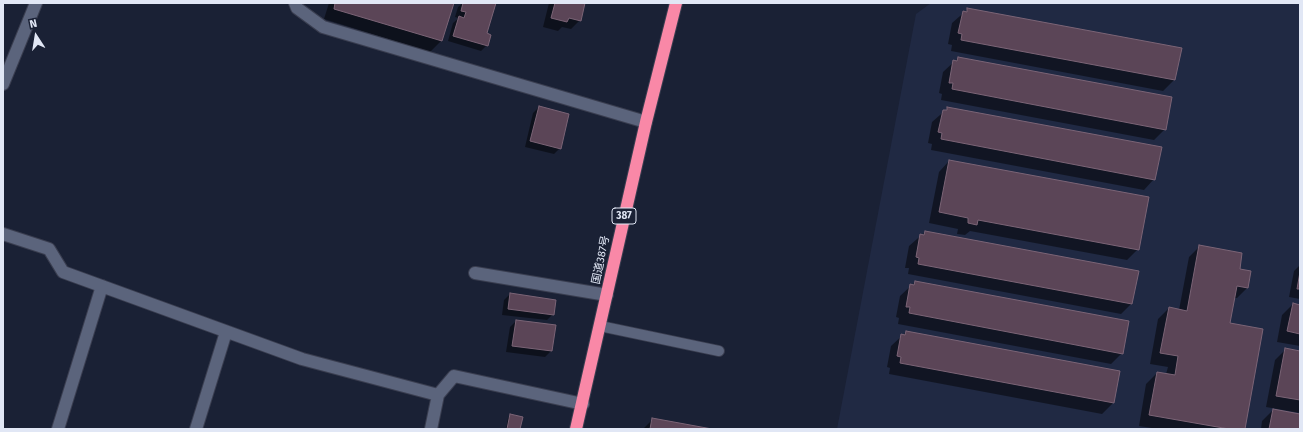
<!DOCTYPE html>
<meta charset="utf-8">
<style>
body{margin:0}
#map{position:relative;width:1303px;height:432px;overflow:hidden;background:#1a2135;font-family:"Fira Sans",sans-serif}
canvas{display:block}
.frame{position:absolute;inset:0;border:4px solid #e1e7f5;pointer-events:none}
.north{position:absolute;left:16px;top:16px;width:40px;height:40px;-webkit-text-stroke:3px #1a2135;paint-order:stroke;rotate:348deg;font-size:11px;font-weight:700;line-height:16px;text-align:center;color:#e1e7f5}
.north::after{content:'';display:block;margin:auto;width:14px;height:18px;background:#e1e7f5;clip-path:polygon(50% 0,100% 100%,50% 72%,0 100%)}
</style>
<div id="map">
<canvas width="1303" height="432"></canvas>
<div class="frame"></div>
<div class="north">N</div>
</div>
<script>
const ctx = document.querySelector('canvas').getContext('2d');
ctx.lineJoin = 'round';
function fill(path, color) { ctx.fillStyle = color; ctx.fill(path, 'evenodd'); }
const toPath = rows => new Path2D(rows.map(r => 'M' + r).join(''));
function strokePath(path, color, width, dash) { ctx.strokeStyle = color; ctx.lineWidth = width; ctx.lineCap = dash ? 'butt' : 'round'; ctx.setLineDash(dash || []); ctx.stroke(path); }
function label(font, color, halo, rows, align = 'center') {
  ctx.font = font + ' "Fira Sans","Noto Sans JP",sans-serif'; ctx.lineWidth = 3.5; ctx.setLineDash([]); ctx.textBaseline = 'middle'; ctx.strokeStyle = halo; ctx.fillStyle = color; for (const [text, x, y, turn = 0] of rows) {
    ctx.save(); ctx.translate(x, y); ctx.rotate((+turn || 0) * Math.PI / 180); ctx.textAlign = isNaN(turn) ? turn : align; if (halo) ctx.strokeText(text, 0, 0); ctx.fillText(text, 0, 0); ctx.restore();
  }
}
fill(toPath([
 [931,3,1300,3,1300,429,837,429,916,14]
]), '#202943');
fill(toPath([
 [329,3,453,3,441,41,430,52,324,19],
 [463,3,495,3,486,34,487,45,481,51,448,41,453,23,459,18,455,17,458,7],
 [549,3,584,3,580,20,571,29,562,27,558,31,543,27],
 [968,9,1174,80,1163,91,951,51,952,45,948,44,952,23],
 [958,58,1165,129,1154,140,941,100,942,94,939,93,943,72],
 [539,107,560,148,554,154,525,147,533,113],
 [948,108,1154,179,1144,190,931,150,932,144,928,143,932,122],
 [949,161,1138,249,1127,260,970,231,965,235,957,234,958,229,929,223,939,172],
 [925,232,1132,303,1121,314,908,274,909,268,905,268,909,246],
 [1200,246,1239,269,1247,288,1237,298,1233,298,1229,324,1244,429,1158,429,1139,426,1146,384,1157,373,1166,374,1168,367,1150,364,1158,319,1169,308,1179,310,1189,257],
 [1300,265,1300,299,1289,297,1294,271],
 [915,282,1122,353,1111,364,898,324,899,318,896,317,900,296],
 [510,294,553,314,547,320,502,315,504,300],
 [1293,304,1300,306,1300,346,1277,342,1282,315],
 [516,321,551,351,545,357,506,352,510,327],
 [906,332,1119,372,1113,403,1102,414,889,374,890,368,887,367,891,346],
 [1286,349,1300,352,1300,413,1266,407,1275,360],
 [1273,410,1300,415,1300,429,1261,429,1262,421],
 [511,415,519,429,506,429,508,418],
 [653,419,706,429,643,429]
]), '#0007');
const building = toPath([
 [335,3,454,3,442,41,334,9,335,3],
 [463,3,496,3,487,33,491,35,488,46,453,36,459,16,464,18,466,12,461,11,463,3],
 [555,3,585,3,581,21,569,18,567,22,551,18,555,3],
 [967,8,1182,48,1175,80,961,40,962,34,958,33,963,11,967,12,967,8],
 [958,57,1172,97,1166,130,952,89,953,83,949,83,953,60,957,61,958,57],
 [539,106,569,114,561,149,530,141,539,106],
 [947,107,1162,147,1155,180,941,139,942,133,938,132,943,110,947,110,947,107],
 [949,160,1149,197,1139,250,978,220,977,225,968,223,968,218,939,212,949,160],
 [925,231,1139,271,1132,304,918,264,919,258,916,257,920,234,924,235,925,231],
 [1199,245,1242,253,1240,269,1251,271,1248,288,1237,286,1230,323,1263,329,1245,429,1229,429,1149,415,1157,372,1175,375,1178,356,1160,353,1169,307,1187,311,1199,245],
 [1300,272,1300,289,1297,289,1300,272],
 [915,281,1129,321,1123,354,909,313,910,307,906,307,910,284,914,285,915,281],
 [510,293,556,300,554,315,508,309,510,293],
 [1293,303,1300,305,1300,334,1287,331,1293,303],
 [516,320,556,325,552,351,512,346,516,320],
 [906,331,1120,371,1114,403,900,363,901,357,897,356,901,334,905,335,906,331],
 [1285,348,1300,351,1300,400,1276,396,1285,348],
 [1273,409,1300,414,1300,429,1269,429,1273,409],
 [510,414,523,417,520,429,507,429,510,414],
 [652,418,712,429,650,429,652,418]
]);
fill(building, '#5b4557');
strokePath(building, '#7b6476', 1);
const lane = toPath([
 [600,326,719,351]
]);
const street = toPath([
 [295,3,297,8,323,27,646,122],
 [3,84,36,3],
 [3,234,49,249,63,272,302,359,438,395,454,376,583,404],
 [475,273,607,295],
 [58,429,102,286],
 [196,429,226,332],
 [431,429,438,395]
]);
const highway = toPath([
 [576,429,646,122,676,3]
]);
strokePath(lane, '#3a3e50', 12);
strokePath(street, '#3a3e50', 14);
strokePath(highway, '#3a3e50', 14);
strokePath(lane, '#5b647c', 10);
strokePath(street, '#5b647c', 12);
strokePath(highway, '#f988a7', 12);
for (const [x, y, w] of [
 [624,216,24]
]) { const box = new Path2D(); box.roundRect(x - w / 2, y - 8, w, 16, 3); ctx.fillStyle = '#1a2135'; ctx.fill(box); strokePath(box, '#e1e7f5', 1); }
label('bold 10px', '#e1e7f5', null, [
 ["387",624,216]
]);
label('11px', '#e1e7f5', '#1a2135', [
 ["国道387号",601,260,-78]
]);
</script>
